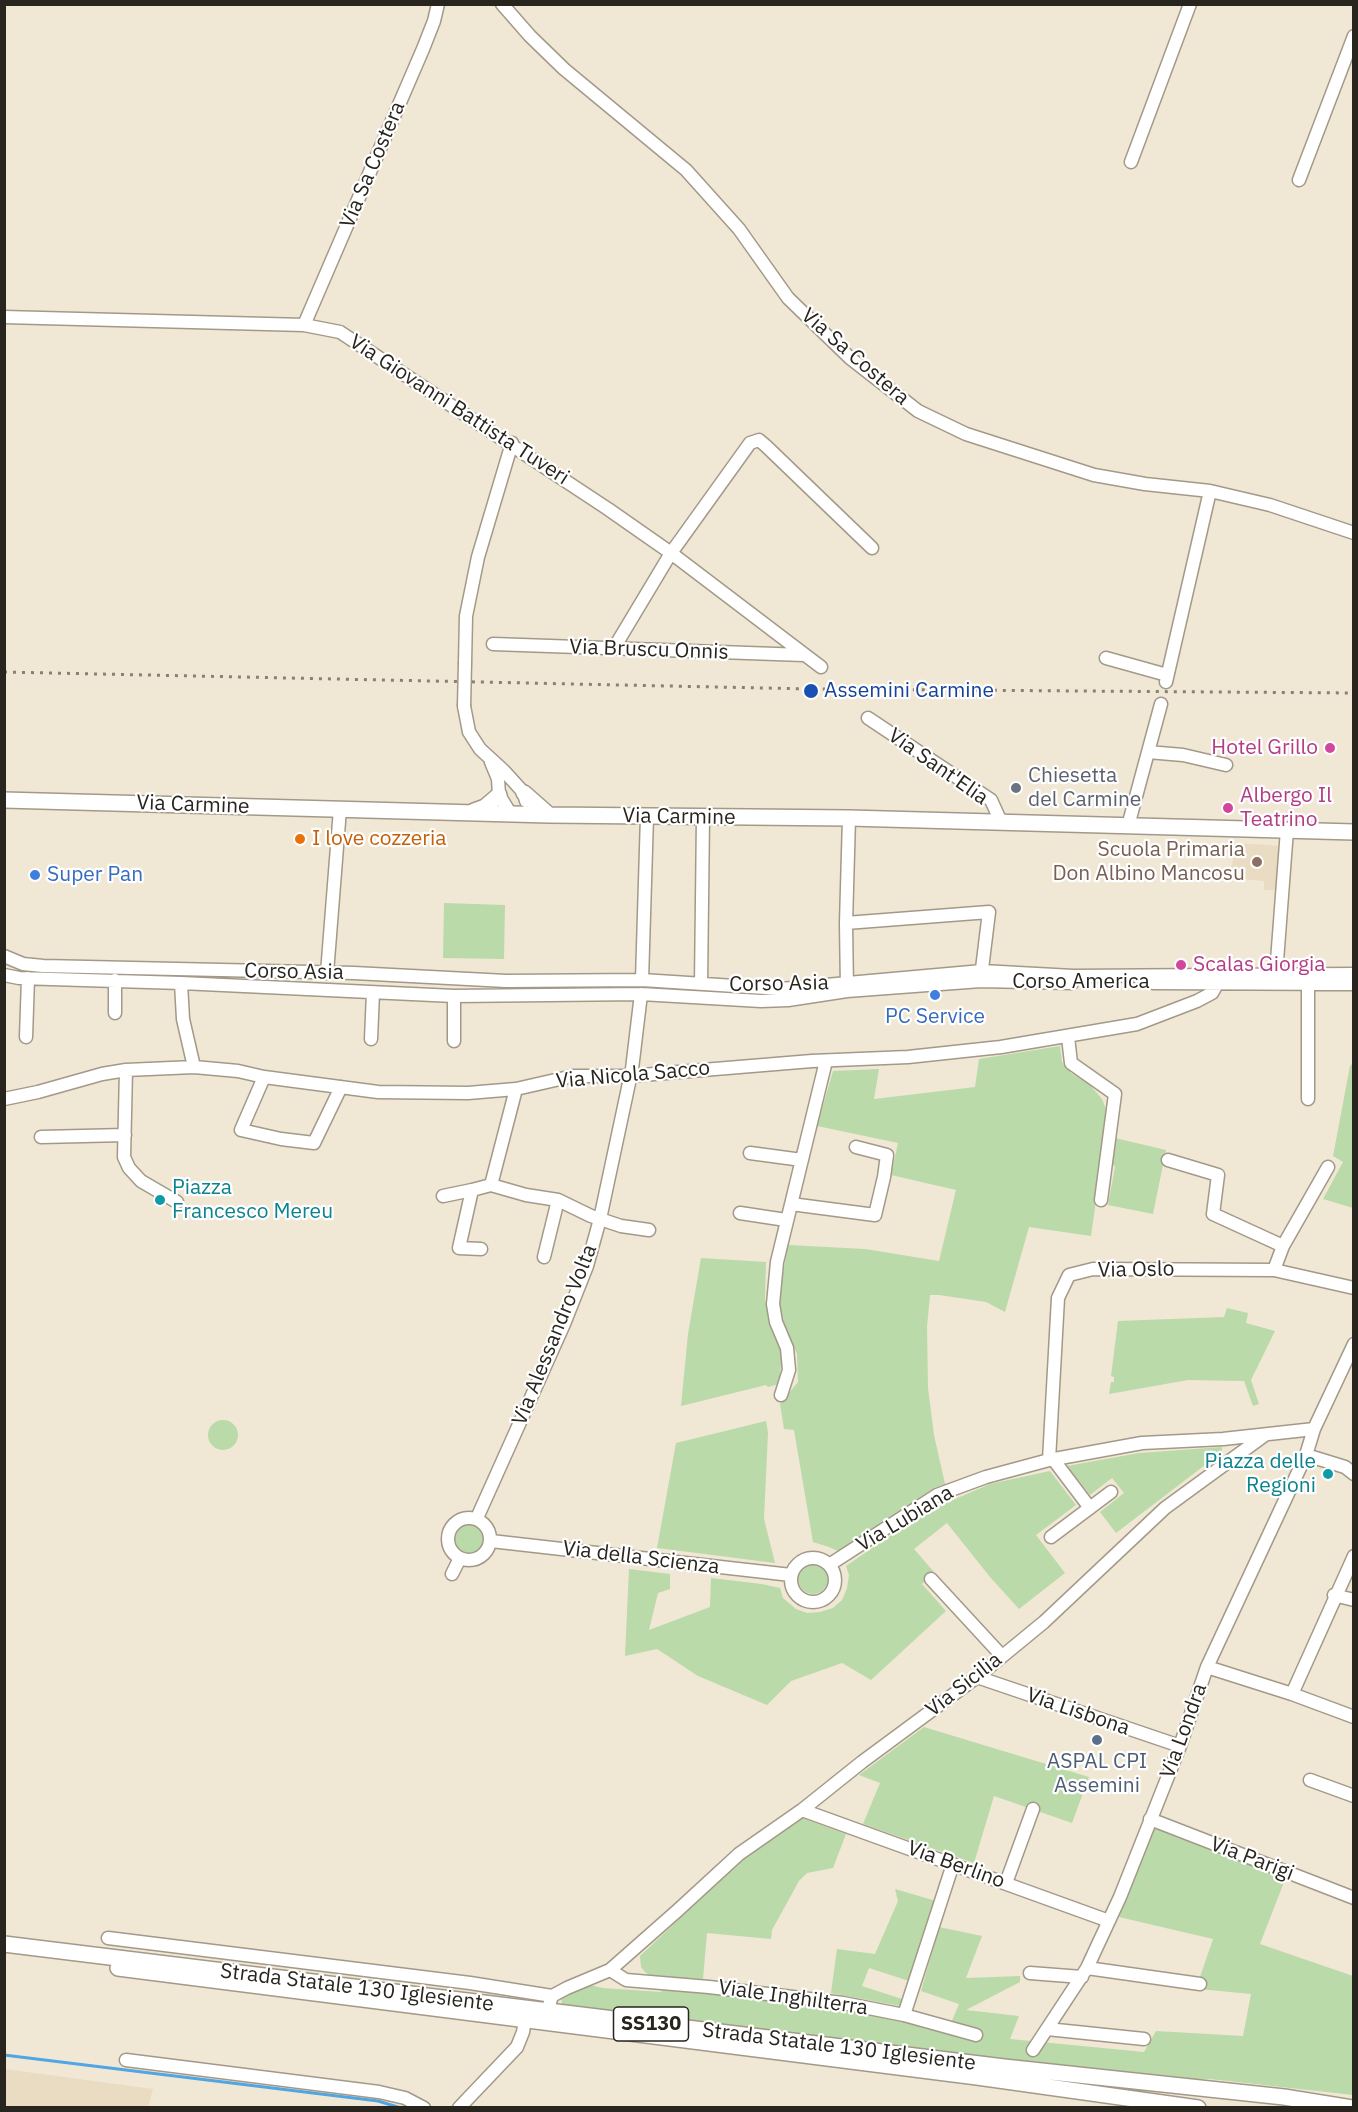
<!DOCTYPE html>
<style>
body{margin:0}
#map{position:relative;width:1358px;height:2112px;overflow:hidden;background:#f1e7d5;font-family:"IBM Plex Sans",sans-serif}
canvas{display:block}
.frame{position:absolute;inset:0;border:6px solid #28251e;pointer-events:none}
</style>
<div id="map">
<canvas width="1358" height="2112"></canvas>
<div class="frame"></div>
</div>
<script>
const ctx = document.querySelector('canvas').getContext('2d');
ctx.lineJoin = 'round';
function fill(path, color) { ctx.fillStyle = color; ctx.fill(path, 'evenodd'); }
const toPath = rows => new Path2D(rows.map(r => 'M' + r).join(''));
function strokePath(path, color, width, dash) { ctx.strokeStyle = color; ctx.lineWidth = width; ctx.lineCap = dash ? 'butt' : 'round'; ctx.setLineDash(dash || []); ctx.stroke(path); }
function label(font, color, halo, rows, align = 'center') {
  ctx.font = font + ' "IBM Plex Sans",sans-serif'; ctx.lineWidth = 4.5; ctx.setLineDash([]); ctx.textBaseline = 'middle'; ctx.strokeStyle = halo; ctx.fillStyle = color; for (const [text, x, y, turn = 0] of rows) {
    ctx.save(); ctx.translate(x, y); ctx.rotate((+turn || 0) * Math.PI / 180); ctx.textAlign = isNaN(turn) ? turn : align; if (halo) ctx.strokeText(text, 0, 0); ctx.fillText(text, 0, 0); ctx.restore();
  }
}
fill(toPath([
 [1235,843,1283,846,1279,890,1264,890,1264,881,1230,878],
 [5,2069,153,2089,148,2107,5,2107]
]), '#e9dcc3');
fill(toPath([
 [444,903,505,905,504,959,443,958],
 [1060,1046,1062,1062,1071,1073,1090,1085,1102,1099,1106,1109,1107,1122,1091,1236,1029,1227,1005,1312,986,1302,939,1295,930,1295,927,1327,928,1388,934,1435,945,1484,934,1488,838,1551,829,1547,813,1542,794,1430,784,1429,780,1404,798,1382,797,1354,779,1316,778,1302,788,1245,865,1249,939,1261,956,1190,891,1175,898,1143,817,1126,833,1071,879,1069,874,1099,975,1087,979,1059],
 [1353,1063,1353,1208,1323,1199,1343,1162,1333,1156,1350,1066],
 [1115,1138,1166,1150,1153,1214,1108,1205,1115,1167,1111,1162],
 [701,1258,766,1262,765,1300,782,1355,779,1384,768,1387,766,1385,681,1406,688,1334],
 [1227,1308,1248,1313,1246,1323,1275,1331,1251,1380,1259,1404,1253,1406,1244,1381,1188,1380,1109,1394,1111,1382,1114,1382,1114,1377,1111,1376,1118,1321,1224,1317],
 '208 1435a15 15 0 1 1 30 0a15 15 0 1 1-30 0Z',
 [766,1421,768,1432,764,1519,775,1563,657,1548,676,1443],
 [1222,1447,1222,1452,1116,1533,1100,1512,1124,1493,1112,1478,1090,1495,1067,1466,1139,1453],
 [1050,1471,1076,1505,1036,1535,1065,1573,1019,1609,990,1577,947,1523,914,1549,934,1572,922,1584,946,1611,871,1680,842,1663,791,1681,767,1705,698,1676,657,1649,625,1656,629,1569,670,1574,670,1589,658,1593,649,1630,710,1607,711,1578,762,1584,780,1588,783,1598,796,1609,807,1613,820,1612,833,1608,842,1600,847,1588,849,1575,846,1566,925,1512,990,1484],
 '454 1539a15 15 0 1 1 30 0a15 15 0 1 1-30 0Z',
 '798 1579a15 15 0 1 1 30 0a15 15 0 1 1-30 0Z',
 [924,1727,1089,1777,1072,1823,994,1796,974,1863,863,1824,880,1783,859,1775],
 [802,1818,846,1834,833,1868,807,1873,799,1881,772,1930,771,1939,707,1933,703,1979,651,1976,645,1972,641,1967,640,1956,745,1857],
 [1155,1827,1286,1877,1260,1944,1353,1976,1353,2095,1210,2079,1183,2079,1102,2071,565,2009,562,2005,561,1995,585,1984,603,1988,661,1992,663,1990,722,1993,830,2006,917,2022,924,2027,977,2039,951,2023,959,2004,921,1991,939,1927,982,1936,966,1978,1020,1976,1020,1982,966,2010,1019,2016,1010,2039,1144,2052,1156,2031,1243,2036,1251,1994,1199,1989,1200,1977,1213,1939,1119,1917],
 [895,1889,936,1901,909,1981,869,1968,862,1986,902,1999,900,2006,831,1993,837,1949,875,1954,898,1901]
]), '#badaa9');
strokePath(toPath([
 [4,2055,378,2101,401,2108]
]), '#50a5e4', 3);
const minor = toPath([
 [502,4,530,36,564,69,686,170,739,229,788,298,850,358,918,411,966,434,1094,475,1145,484,1210,491,1270,505,1354,533],
 [1131,162,1190,4],
 [1299,180,1354,36],
 [4,317,304,325,340,332,608,509,671,553,821,667],
 [304,325,423,49,434,21,438,4],
 [493,644,804,655],
 [614,648,671,553,750,443,759,440,766,446,872,548],
 [1106,658,1167,675],
 [465,663,466,616,478,557,512,443],
 [1166,682,1210,491],
 [464,706,469,732,480,749,504,771,524,793,526,801],
 [868,718,991,800,1001,822],
 [1148,752,1183,755,1226,765],
 [491,762,498,779,499,795,510,813],
 [1128,826,1161,704],
 [846,923,989,912,981,977],
 [4,956,23,964,43,966,354,973,506,981,642,980,781,989,982,971,1073,976,1354,974],
 [327,973,340,809],
 [1276,974,1287,830],
 [4,975,19,978,181,983,454,996,641,994,761,1001,788,1000,847,991,981,981,1072,983],
 [115,980,115,1013],
 [642,980,647,816],
 [181,983,183,1019,194,1067],
 [1153,983,1354,984],
 [701,984,703,817],
 [1308,985,1308,1099],
 [847,990,846,923,849,818],
 [26,1037,28,978],
 [1068,1037,1071,1063,1115,1094,1101,1200],
 [371,1039,373,993],
 [454,1041,454,996],
 [126,1070,124,1157,129,1168,141,1181,177,1202],
 [264,1077,241,1130,281,1139,314,1143,341,1087],
 [4,1099,38,1092,102,1074,126,1070,194,1067,238,1071,264,1077,378,1092,468,1093,516,1089,573,1076,630,1076,812,1061,908,1057,1001,1047,1137,1024,1197,1001,1212,993,1217,984,1217,977],
 [41,1137,125,1135],
 [750,1153,802,1160],
 [1168,1160,1218,1175,1213,1214,1283,1246],
 [491,1185,516,1089],
 [443,1196,472,1190],
 [791,1204,875,1215,884,1177,887,1155,856,1147],
 [740,1213,786,1220],
 [481,1249,459,1248,472,1190,491,1185,526,1195,558,1200,591,1216,621,1226,649,1230],
 [544,1257,558,1200],
 [1274,1270,1283,1246,1328,1167],
 [781,1395,789,1370,787,1348,776,1322,773,1304,777,1262,826,1061],
 [1306,1455,1345,1467,1354,1474],
 [1053,1459,1090,1508],
 [1049,1460,1058,1298,1069,1275,1093,1269,1274,1270,1354,1288],
 '448 1539a21 21 0 1 1 42 0a21 21 0 1 1-42 0Z',
 [477,1518,564,1324,587,1266,600,1219,632,1069,641,994],
 [1051,1537,1111,1492],
 [491,1541,791,1575],
 '791 1580a22 22 0 1 1 44 0a22 22 0 1 1-44 0Z',
 [829,1565,937,1495,986,1477,1049,1460,1142,1443,1223,1439,1314,1429],
 [452,1574,460,1558],
 [931,1579,1002,1656],
 [1334,1595,1354,1600],
 [1207,1667,1292,1694,1354,1717],
 [977,1677,1180,1746],
 [1292,1694,1354,1556],
 [1310,1780,1354,1796],
 [802,1810,1109,1921],
 [1150,1819,1354,1898],
 [1006,1883,1033,1809],
 [108,1938,470,1983,552,1996],
 [1087,1968,1200,1984],
 [610,1970,626,1980,709,1987,843,2003,904,2015,976,2035],
 [1030,1973,1082,1977],
 [547,2012,552,1996,567,1988,610,1970,677,1911,739,1854,802,1810,862,1762,977,1677,1044,1622,1165,1508,1265,1435],
 [904,2015,953,1864],
 [1047,2029,1144,2039],
 [1033,2050,1087,1968,1120,1897,1180,1746,1207,1667,1306,1455,1314,1429,1354,1344],
 [126,2060,379,2092,405,2098,424,2108],
 [459,2108,517,2047,523,2032,525,2020]
]);
const major = toPath([
 [524,793,549,815],
 [4,800,549,815,849,818,1354,832],
 [474,811,485,807,499,795],
 [4,1944,1004,2067,1284,2097,1352,2108],
 [118,1968,977,2077,1198,2108]
]);
strokePath(minor, '#a39989', 15);
strokePath(major, '#a39989', 18);
strokePath(minor, '#fff', 12);
strokePath(major, '#fff', 15);
strokePath(toPath([
 [4,672,811,689,1354,693]
]), '#878175', 3, [3, 6]);
const minorBridge = toPath([
 [464,706,465,663]
]);
strokePath(minorBridge, '#a39989', 15, []);
strokePath(minorBridge, '#fff', 12);
for (const [x, y, r, color] of [
 [811,691,8,"#1a4fb4"],
 [1330,748,6,"#d1479c"],
 [1016,788,6,"#6b7280"],
 [1228,808,6,"#d1479c"],
 [300,839,6,"#e8710a"],
 [1257,862,6,"#8d6e63"],
 [35,875,6,"#3f7fe0"],
 [1181,965,6,"#d1479c"],
 [935,995,6,"#3f7fe0"],
 [160,1200,6,"#0f9aa8"],
 [1328,1474,6,"#0f9aa8"],
 [1097,1740,6,"#5c6f8a"]
]) { const dot = new Path2D(); dot.arc(x, y, r, 0, 2 * Math.PI); ctx.fillStyle = color; ctx.fill(dot); strokePath(dot, '#fff', 2); }
for (const [x, y, w] of [
 [651,2024,75]
]) { const box = new Path2D(); box.roundRect(x - w / 2, y - 17, w, 34, 4.5); ctx.fillStyle = '#fff'; ctx.fill(box); strokePath(box, '#28251e', 1.5); }
label('bold 20px', '#28251e', null, [
 ["SS130",651,2024]
]);
label('21px', '#28251e', '#fff', [
 ["Via Sa Costera",373,165,-67],
 ["Via Sa Costera",855,357,41],
 ["Via Giovanni Battista Tuveri",459,410,33],
 ["Via Bruscu Onnis",649,650,2],
 ["Via Sant'Elia",938,767,35],
 ["Via Carmine",193,805,2],
 ["Via Carmine",679,817,1],
 ["Corso Asia",294,972,1],
 ["Corso America",1081,982],
 ["Corso Asia",779,984,-1],
 ["Via Nicola Sacco",633,1075,-5],
 ["Via Oslo",1136,1270,-1],
 ["Via Alessandro Volta",555,1335,-68],
 ["Via Lubiana",905,1519,-31],
 ["Via della Scienza",641,1558,7],
 ["Via Sicilia",964,1685,-38],
 ["Via Lisbona",1078,1712,19],
 ["Via Londra",1184,1731,-70],
 ["Via Parigi",1252,1859,21],
 ["Via Berlino",956,1865,20],
 ["Strada Statale 130 Iglesiente",357,1988,7],
 ["Viale Inghilterra",793,1998,8],
 ["Strada Statale 130 Iglesiente",839,2047,7]
]);
label('21px', '#164399', '#fff', [
 ["Assemini Carmine",824,691]
], 'left');
label('21px', '#b23c85', '#fff', [
 ["Hotel Grillo",1318,748,"right"],
 ["Albergo Il",1240,796],
 ["Teatrino",1240,820],
 ["Scalas Giorgia",1193,965]
], 'left');
label('21px', '#5b616d', '#fff', [
 ["Chiesetta",1028,776],
 ["del Carmine",1028,800]
], 'left');
label('21px', '#c56008', '#fff', [
 ["I love cozzeria",312,839]
], 'left');
label('21px', '#785e54', '#fff', [
 ["Scuola Primaria",1245,850],
 ["Don Albino Mancosu",1245,874]
], 'right');
label('21px', '#366cbe', '#fff', [
 ["Super Pan",47,875],
 ["PC Service",935,1017,"center"]
], 'left');
label('21px', '#0d838f', '#fff', [
 ["Piazza",172,1188],
 ["Francesco Mereu",172,1212],
 ["Piazza delle",1316,1462,"right"],
 ["Regioni",1316,1486,"right"]
], 'left');
label('21px', '#4e5e75', '#fff', [
 ["ASPAL CPI",1097,1762],
 ["Assemini",1097,1786]
]);
</script>
